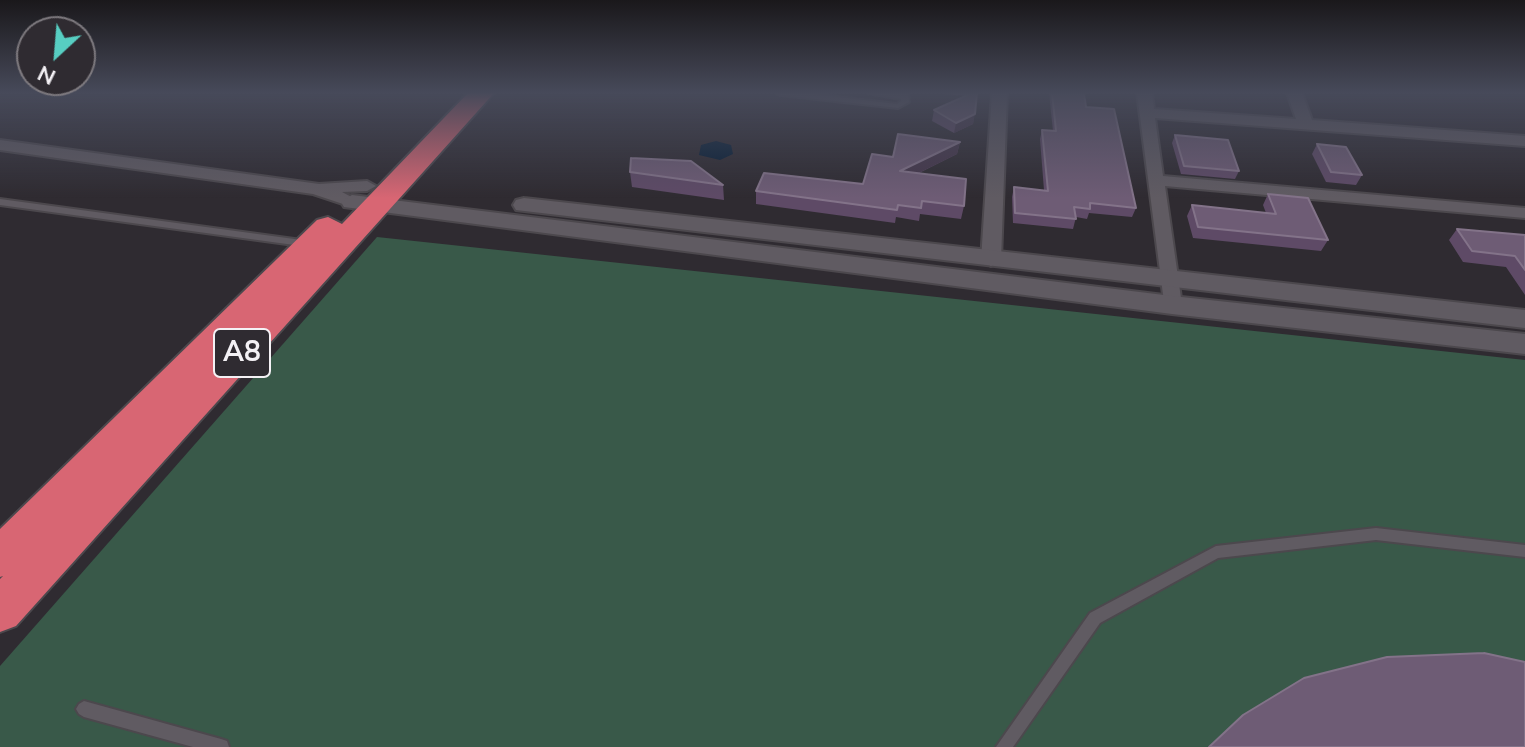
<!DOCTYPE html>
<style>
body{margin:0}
#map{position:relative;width:1525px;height:747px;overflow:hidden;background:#2f2b31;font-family:Mulish,sans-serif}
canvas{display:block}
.north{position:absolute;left:16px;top:16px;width:80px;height:80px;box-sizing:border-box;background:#2f2b31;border:2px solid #7e7a7f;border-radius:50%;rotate:206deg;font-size:22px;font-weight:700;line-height:32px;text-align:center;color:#f4f1f5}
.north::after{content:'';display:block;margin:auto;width:28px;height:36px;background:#57cec2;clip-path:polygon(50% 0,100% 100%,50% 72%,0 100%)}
</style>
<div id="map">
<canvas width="1525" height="747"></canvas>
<div class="north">N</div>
</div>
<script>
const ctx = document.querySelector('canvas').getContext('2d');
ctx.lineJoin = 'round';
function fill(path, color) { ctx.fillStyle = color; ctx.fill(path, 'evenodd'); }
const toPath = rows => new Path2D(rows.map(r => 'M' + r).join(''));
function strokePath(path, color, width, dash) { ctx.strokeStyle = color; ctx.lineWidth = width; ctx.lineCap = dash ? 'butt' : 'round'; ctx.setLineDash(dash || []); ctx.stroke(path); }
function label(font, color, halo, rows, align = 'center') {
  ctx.font = font + ' Mulish,sans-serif'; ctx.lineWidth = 6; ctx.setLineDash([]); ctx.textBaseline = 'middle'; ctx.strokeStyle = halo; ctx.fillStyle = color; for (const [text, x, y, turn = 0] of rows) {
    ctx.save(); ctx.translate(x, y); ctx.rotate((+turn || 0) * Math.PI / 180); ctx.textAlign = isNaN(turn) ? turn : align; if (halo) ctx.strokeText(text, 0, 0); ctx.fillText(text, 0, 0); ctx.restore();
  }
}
fill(toPath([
 [377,237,1525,360,1525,747,0,747,0,666]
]), '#395949');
fill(toPath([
 [716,141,731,145,733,154,720,160,699,155,701,145]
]), '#051d35');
const service = toPath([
 [777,93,804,93,897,104,901,101,901,99,868,93,908,93,909,102,898,108,780,95,777,93],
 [0,199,309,241,314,244,309,247,0,205,0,199],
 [1376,528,1525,545,1525,557,1376,540,1218,558,1100,623,1013,747,996,747,1090,613,1216,546,1376,528],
 [84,701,221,739,227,741,229,747,193,747,84,717,79,714,76,709,79,704,84,701]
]);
const minor = toPath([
 [992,93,1007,93,1001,260,991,266,981,260,992,93],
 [1137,93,1152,93,1154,109,1296,119,1287,93,1302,93,1312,120,1525,136,1525,146,1155,118,1163,176,1525,208,1525,218,1165,186,1182,305,1172,312,1165,310,1137,93],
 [0,140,319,184,367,181,376,186,367,191,342,192,361,202,352,207,313,194,0,150,0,140]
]);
const tertiary = toPath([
 [352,195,1172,296,1525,334,1525,354,1172,314,344,207,341,202,352,195],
 [524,198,1525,310,1525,328,516,210,513,205,516,200,524,198]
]);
const trunk = toPath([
 [468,93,494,93,16,626,0,632,0,579,3,576,0,577,0,529,317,220,328,217,342,224,468,93]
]);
strokePath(service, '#4c484d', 4);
strokePath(minor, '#4c484d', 4);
strokePath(tertiary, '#4c484d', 4);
strokePath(trunk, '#4c484d', 4);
fill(service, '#605b62');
fill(minor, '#605b62');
fill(tertiary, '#605b62');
fill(trunk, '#d86673');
fill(toPath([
 [977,93,973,124,954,133,932,121,934,110,966,96,944,94],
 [1049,93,1084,93,1086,107,1136,208,1132,217,1089,213,1087,219,1076,217,1073,229,1013,223,1012,197,1014,187,1044,190,1040,139,1042,130,1053,131],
 [1175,135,1239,171,1235,179,1181,174,1172,143],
 [960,142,957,154,919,173,964,206,961,219,920,214,919,221,896,217,895,223,756,204,756,191,863,184],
 [1317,144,1362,175,1356,185,1326,182,1312,154],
 [630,172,723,185,724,200,632,187],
 [1268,194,1328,240,1321,251,1193,238,1187,216,1192,205,1266,213,1263,205],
 [1457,229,1525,235,1525,295,1506,267,1463,262,1449,240]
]), '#5e4a66');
fill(toPath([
 [975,114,973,124,954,133,956,123],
 [960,142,957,154,898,183,900,171]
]), '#45364a');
const building = toPath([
 [972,93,977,93,975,114,956,123,934,110,972,93],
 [1052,93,1084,93,1086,107,1114,109,1136,208,1090,203,1090,209,1074,207,1076,219,1015,213,1014,187,1048,191,1042,130,1056,131,1052,93],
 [898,134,960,142,900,171,966,179,964,206,922,201,921,208,898,205,897,210,756,191,764,173,863,184,872,154,893,157,898,134],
 [1175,135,1228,140,1239,171,1184,166,1175,135],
 [1317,144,1346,147,1362,175,1331,172,1317,144],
 [631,158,691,161,723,185,630,172,631,158],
 [1268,194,1308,198,1328,240,1198,227,1192,205,1276,214,1268,194],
 [1457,229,1525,235,1525,270,1515,256,1472,251,1457,229],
 [1484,653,1525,662,1525,747,1209,747,1243,715,1304,678,1387,657,1484,653]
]);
fill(building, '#6e5c75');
strokePath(building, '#837389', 2);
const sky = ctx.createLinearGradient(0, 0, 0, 198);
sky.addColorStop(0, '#1a181b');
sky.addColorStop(0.47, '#474a5a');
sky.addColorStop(1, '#474a5a00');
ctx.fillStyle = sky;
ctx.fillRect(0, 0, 1525, 198);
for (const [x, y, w] of [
 [242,353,56]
]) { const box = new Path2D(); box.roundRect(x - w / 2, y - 24, w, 48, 6); ctx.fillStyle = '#2f2b31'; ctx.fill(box); strokePath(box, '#f4f1f5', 2); }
label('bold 28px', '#f4f1f5', null, [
 ["A8",242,353]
]);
</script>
